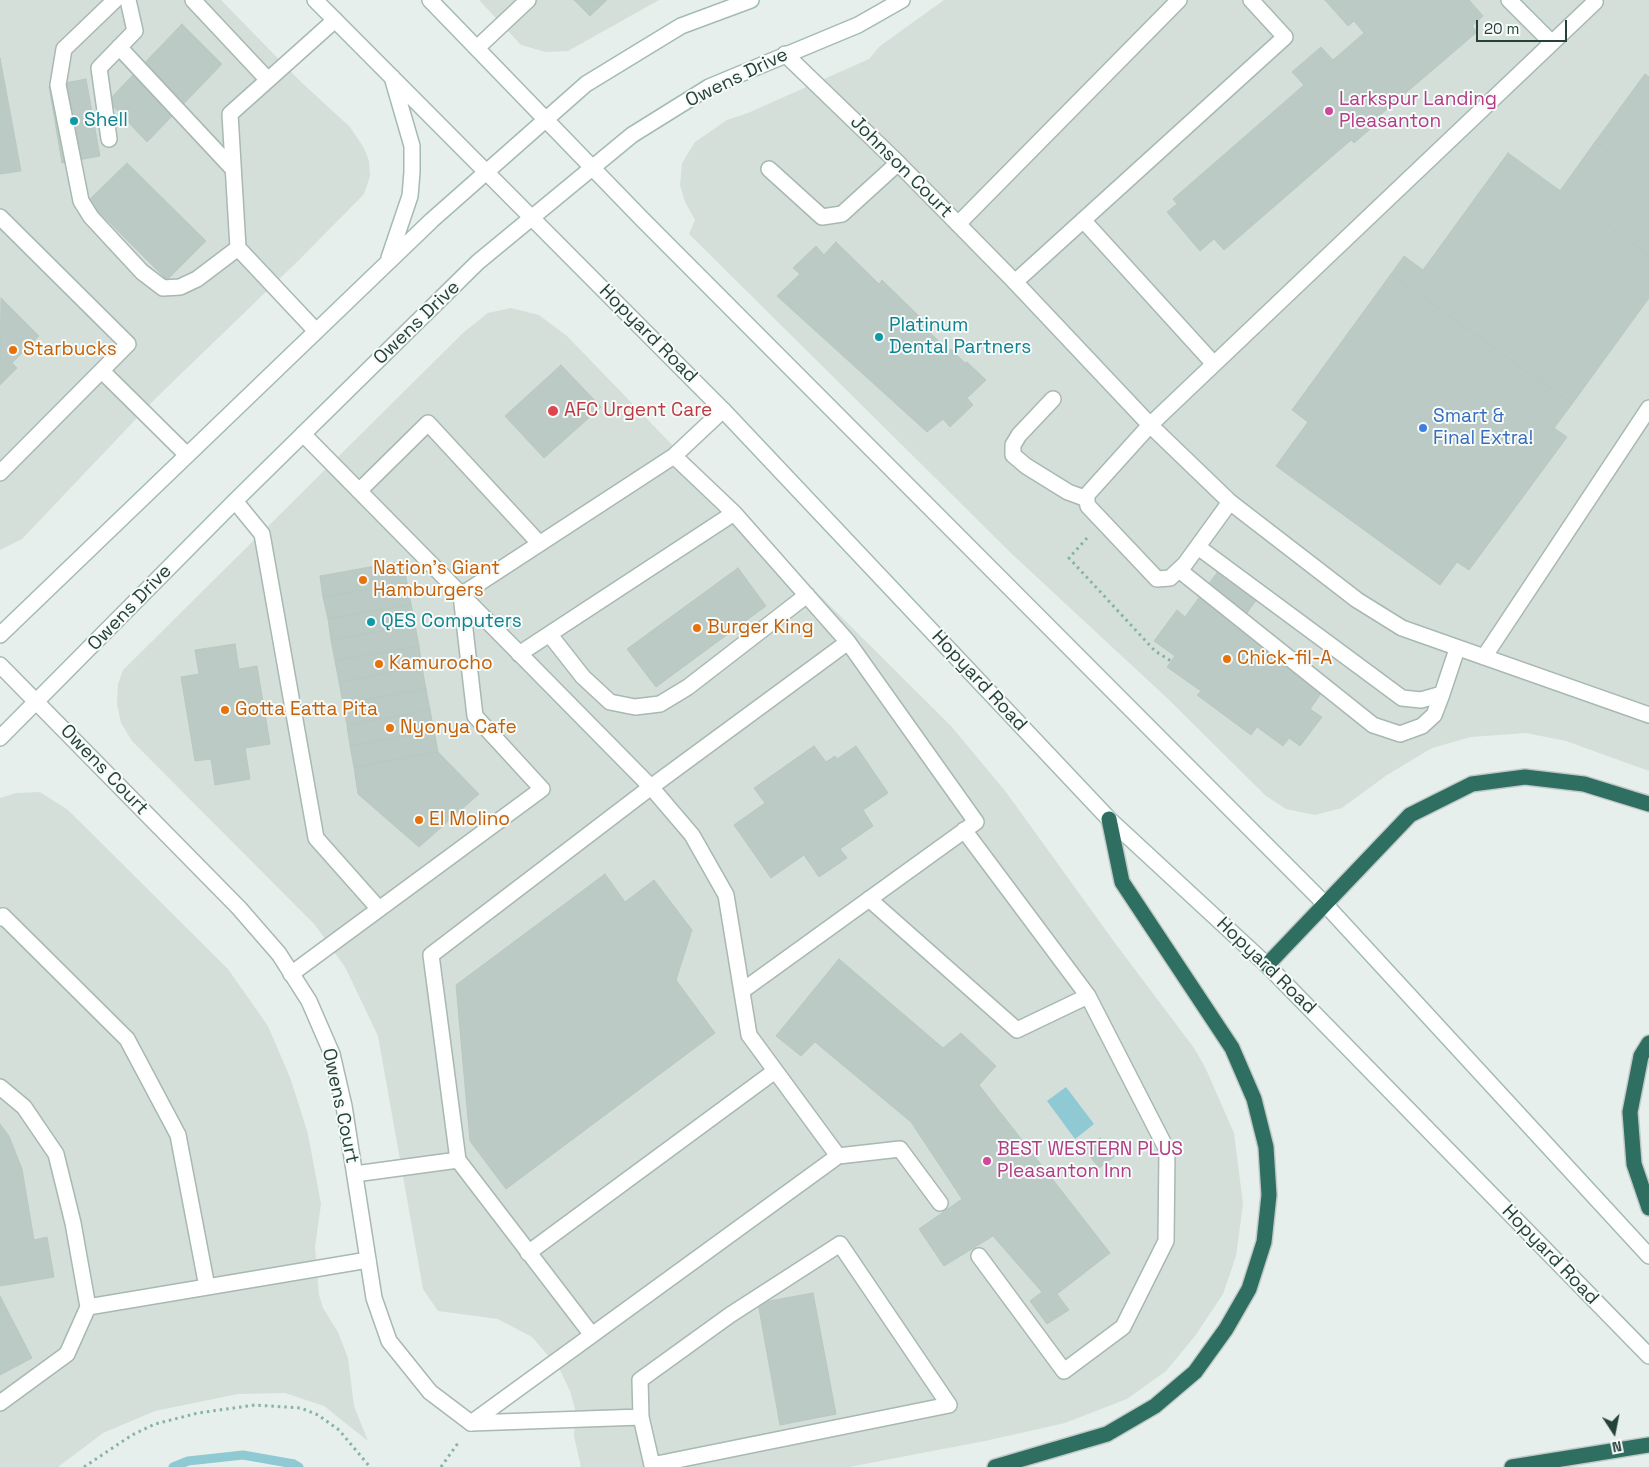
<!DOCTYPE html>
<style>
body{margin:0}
#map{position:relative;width:1649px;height:1467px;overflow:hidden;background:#e6efeb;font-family:"Space Grotesk",sans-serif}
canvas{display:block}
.north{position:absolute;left:1589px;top:1407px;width:50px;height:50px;-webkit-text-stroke:4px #f7fbf9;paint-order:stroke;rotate:169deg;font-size:14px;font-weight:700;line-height:20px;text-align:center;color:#24423a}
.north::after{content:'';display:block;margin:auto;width:18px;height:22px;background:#24423a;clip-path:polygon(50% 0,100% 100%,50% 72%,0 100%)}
.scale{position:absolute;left:1476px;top:20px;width:91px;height:22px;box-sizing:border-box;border:2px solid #24423a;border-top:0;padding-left:6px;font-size:15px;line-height:18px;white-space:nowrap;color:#24423a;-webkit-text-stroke:4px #f7fbf9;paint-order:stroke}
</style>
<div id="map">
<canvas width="1649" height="1467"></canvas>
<div class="north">N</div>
<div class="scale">20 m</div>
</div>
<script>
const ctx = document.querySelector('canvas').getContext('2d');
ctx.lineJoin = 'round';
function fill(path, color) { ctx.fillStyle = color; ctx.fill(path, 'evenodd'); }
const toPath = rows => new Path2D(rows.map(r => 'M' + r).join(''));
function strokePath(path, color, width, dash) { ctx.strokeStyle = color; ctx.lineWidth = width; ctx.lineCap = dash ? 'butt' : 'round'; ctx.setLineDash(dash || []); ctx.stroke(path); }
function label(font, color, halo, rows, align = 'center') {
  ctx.font = font + ' "Space Grotesk",sans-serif'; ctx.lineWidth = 4; ctx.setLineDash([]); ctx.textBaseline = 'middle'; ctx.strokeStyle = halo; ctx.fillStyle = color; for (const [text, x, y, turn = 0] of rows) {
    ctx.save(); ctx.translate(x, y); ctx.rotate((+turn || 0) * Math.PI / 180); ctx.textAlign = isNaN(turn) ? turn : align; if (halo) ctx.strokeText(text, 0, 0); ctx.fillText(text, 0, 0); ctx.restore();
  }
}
fill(toPath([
 [0,0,221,0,301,82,350,127,364,148,369,161,370,176,364,194,299,260,157,397,22,539,0,550],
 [479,0,659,0,568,51,546,52,521,45],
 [944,0,1649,0,1649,771,1566,741,1526,733,1471,737,1432,748,1387,775,1342,808,1315,815,1286,809,1266,796,1168,699,1013,555,689,234,695,220,685,202,680,185,682,163,695,142,727,120,748,113,869,59,880,46],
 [511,308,539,315,567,336,763,539,951,726,1006,792,1115,943,1194,1048,1205,1067,1234,1133,1243,1204,1236,1256,1223,1294,1195,1336,1166,1371,1127,1399,1065,1423,985,1441,849,1467,581,1467,574,1436,575,1409,570,1391,559,1368,532,1337,498,1319,438,1311,423,1289,378,1036,345,967,315,925,132,741,121,723,117,704,118,684,123,670,464,332,488,313],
 [40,792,68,810,228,969,268,1026,291,1080,308,1134,321,1204,315,1247,319,1295,323,1308,338,1332,348,1358,354,1406,368,1441,324,1406,285,1393,238,1394,155,1411,103,1433,58,1467,0,1467,0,798,16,793]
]), '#d4dfda');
fill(toPath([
 [1066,1087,1094,1124,1075,1139,1047,1101]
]), '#8ec9d4');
strokePath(toPath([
 [173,1467,188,1461,243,1455,294,1464,299,1467]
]), '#8ec9d4', 9);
const building = toPath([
 [574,0,607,0,590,16,574,0],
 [1325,0,1469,0,1483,16,1472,26,1477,32,1380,115,1383,118,1354,143,1351,140,1224,250,1214,239,1200,251,1167,212,1177,204,1173,199,1304,85,1292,72,1307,59,1321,47,1333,60,1364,33,1354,21,1348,26,1325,0],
 [182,24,222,64,147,142,108,101,182,24],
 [0,58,21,171,0,174,0,58],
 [1645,74,1649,77,1649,181,1595,142,1645,74],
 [86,79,100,156,62,163,49,86,86,79],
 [1595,142,1649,181,1649,255,1560,191,1595,142],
 [1508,153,1649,255,1649,298,1572,404,1391,274,1404,256,1423,270,1508,153],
 [127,163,206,241,167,280,88,201,127,163],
 [836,242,879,284,882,280,926,323,923,326,949,351,951,349,965,363,967,362,986,380,967,398,973,405,950,427,943,419,927,432,777,296,800,274,793,268,816,246,824,255,836,242],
 [1391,274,1572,404,1554,428,1567,437,1469,570,1457,562,1440,585,1276,466,1308,422,1292,410,1391,274],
 [1,298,39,336,12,363,17,368,0,385,1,298],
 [561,365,601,407,544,458,505,416,561,365],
 [403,561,407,583,323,597,320,576,403,561],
 [738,568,766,606,656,687,627,649,738,568],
 [1219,570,1257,599,1237,627,1325,688,1310,709,1322,717,1300,746,1289,738,1283,746,1257,727,1251,735,1197,695,1201,691,1167,667,1175,656,1154,641,1177,610,1185,617,1219,570],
 [407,583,411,604,328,619,323,597,407,583],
 [411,604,415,625,331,640,328,619,411,604],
 [415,625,419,646,335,661,331,640,415,625],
 [235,644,239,669,257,666,270,744,245,748,250,779,215,785,211,759,195,761,181,677,199,674,195,650,235,644],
 [419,646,422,667,339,682,335,661,419,646],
 [422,667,426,689,343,703,339,682,422,667],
 [426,689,430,710,347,725,343,703,426,689],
 [430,710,434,731,350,746,347,725,430,710],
 [434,731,438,752,354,767,350,746,434,731],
 [814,746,826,762,835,756,837,759,856,746,888,793,863,810,873,826,840,849,847,858,819,877,804,855,771,878,734,825,765,803,754,788,814,746],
 [438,752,479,794,419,847,358,794,354,767,438,752],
 [605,874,625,902,654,880,692,930,676,980,715,1033,506,1189,470,1141,456,985,605,874],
 [839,959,943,1048,961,1033,996,1066,979,1085,1110,1253,1057,1294,1069,1310,1047,1324,1030,1301,1042,1292,993,1236,944,1266,919,1229,962,1199,911,1122,815,1042,801,1056,776,1036,839,959],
 [0,1124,9,1136,22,1169,34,1240,47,1237,54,1277,0,1286,0,1124],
 [1100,1138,1114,1157,1099,1168,1085,1150,1100,1138],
 [813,1293,836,1414,780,1425,758,1303,813,1293],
 [0,1296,32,1358,0,1375,0,1296]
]);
fill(building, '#bbcac4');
strokePath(building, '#b8c9c2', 1);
const lane = toPath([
 [115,0,64,49,58,85,81,201,91,217,142,272,163,288,180,287,197,279,238,248],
 [193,0,268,80],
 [1509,0,1552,43],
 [1594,0,1595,2,1150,425,1230,502,1357,600,1402,628,1649,715],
 [119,47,233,169],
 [478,47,528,0],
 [109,139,99,68,135,31,128,0],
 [769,169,822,217,842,214,898,163],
 [0,217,128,344,0,473],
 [1083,220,1214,364],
 [958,224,1179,0],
 [316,331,238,248,230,114,335,20],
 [102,371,187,455],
 [1053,399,1019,435,1013,445,1013,455,1026,466,1068,492,1087,499],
 [303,434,651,787,692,835,726,895,749,1035,838,1156],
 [674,456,734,513,848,642,976,822,742,991],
 [359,491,428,423,539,543],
 [235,501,262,534,316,838,379,909],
 [1230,502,1185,564,1170,578,1157,579,1088,506,1086,496,1150,425,1015,282,1285,37,1251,0],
 [1198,547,1402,698,1421,700,1442,694,1457,649],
 [1179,570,1373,725,1400,734,1422,726,1434,715,1442,694],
 [550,635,583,677,610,702,635,707,660,704,688,687,807,595],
 [519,654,734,513],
 [1484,657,1649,408],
 [964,830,1088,996,1167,1150,1166,1241,1123,1327,1064,1371,979,1256],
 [869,899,1017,1030,1088,996],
 [0,918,3,916,127,1039,178,1135,207,1287],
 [291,974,542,789,475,716,461,595,674,456,723,410],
 [0,1087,24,1107,56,1154,73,1223,88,1307,368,1260],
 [458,1160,592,1335,471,1423],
 [355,1174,458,1160,431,955,651,787,848,642],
 [528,1253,775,1071],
 [592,1335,838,1156,900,1149,940,1203],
 [0,1403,67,1354,88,1307],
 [471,1423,641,1417,640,1380,730,1315,840,1244,949,1405,652,1465,641,1417]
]);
const street = toPath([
 [785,54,898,163,1015,282],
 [0,665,239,908,279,954,309,1001,332,1054,344,1106,374,1298,389,1341,430,1392,471,1423]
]);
const secondary = toPath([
 [315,0,723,410,1109,819,1267,965,1649,1356],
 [430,0,642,219,1325,904,1649,1256],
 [389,258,410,196,412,172,412,146,392,77],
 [0,635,432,220,586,84,681,26,751,0],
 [0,738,235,501,478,262,632,135,709,87,858,25,902,0]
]);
const highway = toPath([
 [1267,965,1410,815,1472,784,1525,777,1584,784,1649,804],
 [1649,1043,1641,1056,1630,1112,1634,1164,1649,1208],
 [995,1467,1107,1434,1155,1406,1195,1372,1226,1329,1249,1289,1264,1242,1269,1195,1266,1147,1254,1099,1232,1048,1122,882,1109,819],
 [1512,1467,1649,1445]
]);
strokePath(lane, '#a8b8b2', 18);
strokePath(street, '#a8b8b2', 18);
strokePath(secondary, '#a4bbb3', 18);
strokePath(highway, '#c2cac8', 18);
strokePath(toPath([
 [1087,538,1069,558,1155,651,1171,661],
 [84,1467,132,1435,155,1424,198,1413,255,1405,301,1408,318,1415,339,1430,370,1467],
 [441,1467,458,1443]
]), '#86b3a5', 3, [2.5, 4]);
strokePath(lane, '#fff', 15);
strokePath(street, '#fff', 15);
strokePath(secondary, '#fff', 15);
strokePath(highway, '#2f6f62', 15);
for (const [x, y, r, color] of [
 [1329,111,5,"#d1479c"],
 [74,121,5,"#0f9aa8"],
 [879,337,5,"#0f9aa8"],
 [13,350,5,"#e8710a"],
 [553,411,6,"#e0444e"],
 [1423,428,5,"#3f7fe0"],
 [363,580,5,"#e8710a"],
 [371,622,5,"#0f9aa8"],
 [697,628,5,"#e8710a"],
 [1227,659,5,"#e8710a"],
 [379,664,5,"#e8710a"],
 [225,710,5,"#e8710a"],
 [390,728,5,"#e8710a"],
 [419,820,5,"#e8710a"],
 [987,1161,5,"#d1479c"]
]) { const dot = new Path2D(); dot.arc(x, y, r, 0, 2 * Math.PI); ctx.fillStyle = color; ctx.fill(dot); strokePath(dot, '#f7fbf9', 2); }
label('19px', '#24423a', '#f7fbf9', [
 ["Owens Drive",737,78,-26],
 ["Johnson Court",901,167,45],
 ["Owens Drive",417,323,-44],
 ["Hopyard Road",648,334,45],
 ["Owens Drive",130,608,-46],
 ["Hopyard Road",979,681,47],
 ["Owens Court",104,770,46],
 ["Hopyard Road",1266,966,44],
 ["Owens Court",340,1106,78],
 ["Hopyard Road",1550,1255,46]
]);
label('19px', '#b23c85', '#f7fbf9', [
 ["Larkspur Landing",1339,100],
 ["Pleasanton",1339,122],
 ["BEST WESTERN PLUS",997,1150],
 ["Pleasanton Inn",997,1172]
], 'left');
label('19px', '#0d838f', '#f7fbf9', [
 ["Shell",84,121],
 ["Platinum",889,326],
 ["Dental Partners",889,348],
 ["QES Computers",381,622]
], 'left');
label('19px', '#c56008', '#f7fbf9', [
 ["Starbucks",23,350],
 ["Nation's Giant",373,569],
 ["Hamburgers",373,591],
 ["Burger King",707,628],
 ["Chick-fil-A",1237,659],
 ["Kamurocho",389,664],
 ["Gotta Eatta Pita",235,710],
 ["Nyonya Cafe",400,728],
 ["El Molino",429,820]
], 'left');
label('19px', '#be3a42', '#f7fbf9', [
 ["AFC Urgent Care",564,411]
], 'left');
label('19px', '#366cbe', '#f7fbf9', [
 ["Smart &",1433,417],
 ["Final Extra!",1433,439]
], 'left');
</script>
